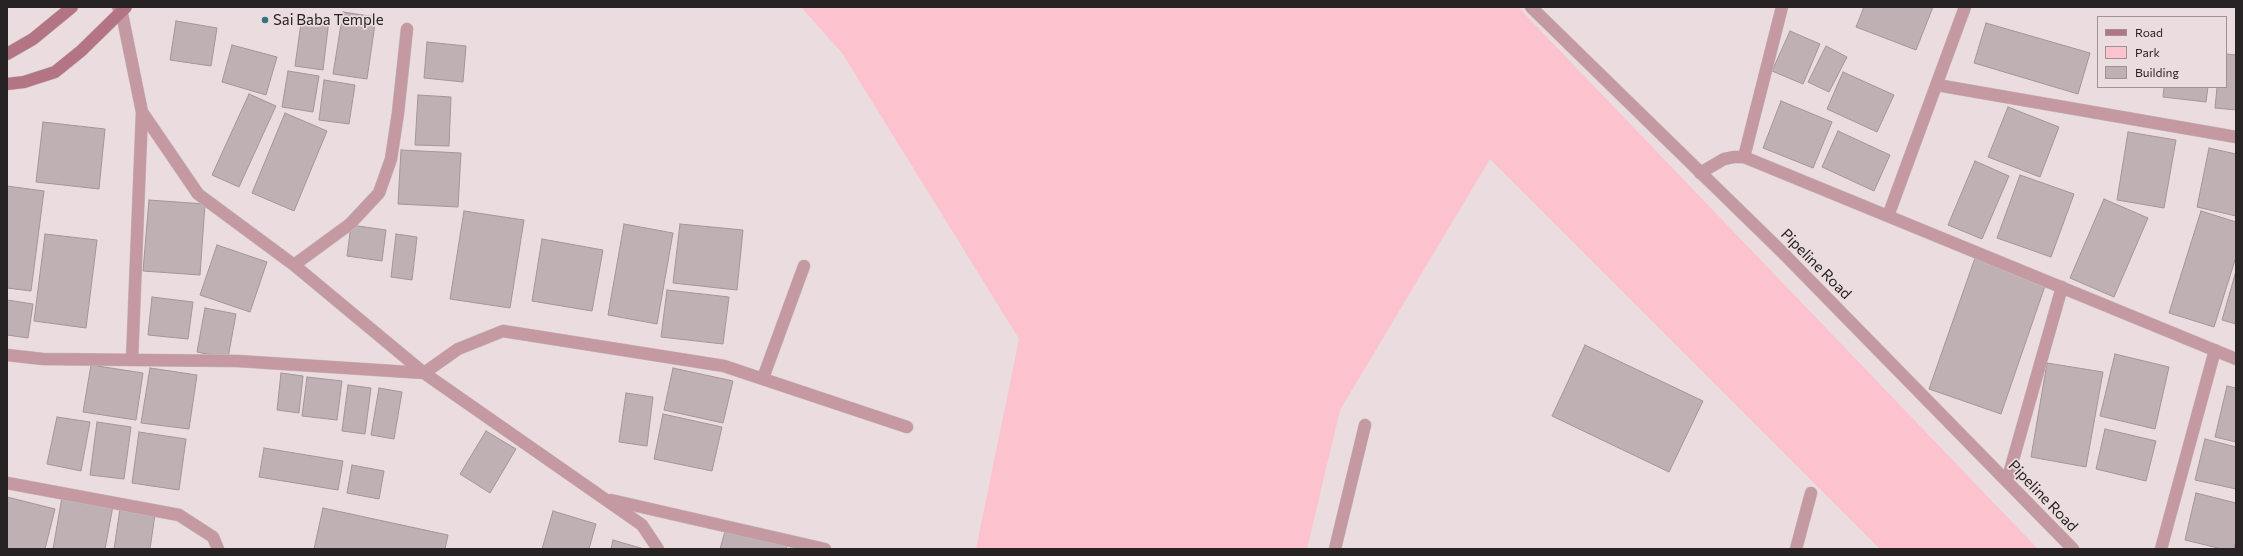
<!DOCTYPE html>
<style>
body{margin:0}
#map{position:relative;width:2243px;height:556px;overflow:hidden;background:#ebdddf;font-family:Commissioner,sans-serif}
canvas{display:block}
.frame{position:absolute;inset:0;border:8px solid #272223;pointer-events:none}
.legend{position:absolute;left:2097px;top:16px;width:130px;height:72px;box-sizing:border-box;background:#ebdddf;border:1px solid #9d9294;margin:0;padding:5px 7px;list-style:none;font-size:12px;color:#272223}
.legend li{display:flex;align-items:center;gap:8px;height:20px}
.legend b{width:20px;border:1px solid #9d9294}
</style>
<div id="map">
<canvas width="2243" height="556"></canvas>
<div class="frame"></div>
<ul class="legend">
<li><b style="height:5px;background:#b37583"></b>Road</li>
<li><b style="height:11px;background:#fcc2ce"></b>Park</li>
<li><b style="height:11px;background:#bfb1b3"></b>Building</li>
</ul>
</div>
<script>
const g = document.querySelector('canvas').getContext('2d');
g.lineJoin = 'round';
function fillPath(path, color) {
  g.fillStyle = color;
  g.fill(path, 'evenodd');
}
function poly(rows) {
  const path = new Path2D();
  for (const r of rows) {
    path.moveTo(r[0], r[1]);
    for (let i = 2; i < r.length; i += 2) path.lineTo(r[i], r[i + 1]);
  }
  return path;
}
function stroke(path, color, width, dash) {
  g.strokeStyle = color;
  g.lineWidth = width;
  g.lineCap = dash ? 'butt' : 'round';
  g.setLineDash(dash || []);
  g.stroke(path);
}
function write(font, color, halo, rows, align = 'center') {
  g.font = font + ' Commissioner,sans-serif';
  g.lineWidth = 3.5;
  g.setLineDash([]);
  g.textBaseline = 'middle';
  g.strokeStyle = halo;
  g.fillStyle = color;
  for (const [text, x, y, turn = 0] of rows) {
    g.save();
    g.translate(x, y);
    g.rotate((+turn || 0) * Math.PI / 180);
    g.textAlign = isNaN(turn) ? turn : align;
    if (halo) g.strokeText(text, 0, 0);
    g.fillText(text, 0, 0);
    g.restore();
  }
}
const green = poly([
 [801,7,1518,7,2038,549,1880,549,1490,159,1340,410,1307,549,976,549,1019,339,842,53]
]);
const building = poly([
 [1864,7,1933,7,1916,50,1856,27,1864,7],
 [343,12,376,17,367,79,333,74,343,12],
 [302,16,329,20,323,70,295,66,302,16],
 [176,21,217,28,211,66,170,60,176,21],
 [1986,23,2090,53,2078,94,1974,63,1986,23],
 [1790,31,1820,44,1803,84,1772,71,1790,31],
 [427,42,466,46,463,82,424,78,427,42],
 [232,45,277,57,266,95,222,82,232,45],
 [1826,46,1847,57,1829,92,1808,82,1826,46],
 [2226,54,2236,55,2236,110,2215,108,2217,87,2226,87,2226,54],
 [288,71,319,76,313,112,282,107,288,71],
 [1843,72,1894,95,1877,132,1827,109,1843,72],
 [324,80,355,85,349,124,319,120,324,80],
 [2164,87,2208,87,2206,102,2163,97,2164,87],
 [249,94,276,106,239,187,212,175,249,94],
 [418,95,451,97,449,146,415,145,418,95],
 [1781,101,1832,122,1813,168,1763,148,1781,101],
 [2008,107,2059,127,2040,177,1988,157,2008,107],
 [285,113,327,131,294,211,252,193,285,113],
 [43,122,105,129,99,189,36,182,43,122],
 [1838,131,1890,155,1874,191,1822,167,1838,131],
 [2128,132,2176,140,2164,208,2117,200,2128,132],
 [2209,148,2236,154,2236,216,2197,207,2209,148],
 [401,150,461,153,458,207,398,204,401,150],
 [1975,161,2009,176,1982,239,1948,225,1975,161],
 [2020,175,2074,194,2051,257,1997,238,2020,175],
 [7,186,44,191,31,291,7,288,7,186],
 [2104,199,2148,218,2114,297,2070,278,2104,199],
 [149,200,205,204,200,275,143,271,149,200],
 [464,211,524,220,510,308,450,299,464,211],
 [2201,211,2236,222,2236,257,2214,327,2169,313,2201,211],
 [624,224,673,233,657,324,608,315,624,224],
 [680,224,743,230,737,290,673,283,680,224],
 [351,225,386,230,382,261,347,256,351,225],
 [45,234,97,240,86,328,34,321,45,234],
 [396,234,417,237,412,280,391,277,396,234],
 [542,239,603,250,592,311,532,301,542,239],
 [217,245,267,262,250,312,200,295,217,245],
 [1975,258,2046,283,2001,414,1929,389,1975,258],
 [2236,271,2236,324,2222,320,2236,271],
 [667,290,729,297,723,344,661,337,667,290],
 [152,297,193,302,188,339,148,335,152,297],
 [7,300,33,304,28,338,7,335,7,300],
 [205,308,236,314,228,358,197,352,205,308],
 [1585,345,1703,401,1669,472,1552,416,1585,345],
 [2115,354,2169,367,2155,429,2100,416,2115,354],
 [2047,363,2103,372,2086,467,2031,457,2047,363],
 [91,365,143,373,136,420,83,412,91,365],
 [150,368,197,375,189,429,141,423,150,368],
 [673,368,733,381,723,423,664,410,673,368],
 [281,373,303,376,299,413,277,410,281,373],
 [307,377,342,381,337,420,302,416,307,377],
 [348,385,371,388,365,434,342,431,348,385],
 [2227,386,2236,388,2236,442,2215,437,2227,386],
 [379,388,402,392,394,439,371,435,379,388],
 [626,393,653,397,647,446,619,442,626,393],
 [663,414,722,427,712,471,654,459,663,414],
 [57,417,90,422,81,471,47,464,57,417],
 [97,422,131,427,124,479,90,475,97,422],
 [2105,429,2156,441,2146,481,2096,469,2105,429],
 [486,431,516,449,490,493,460,474,486,431],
 [139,432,186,439,179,490,132,483,139,432],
 [2205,439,2236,447,2236,489,2195,480,2205,439],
 [264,448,343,461,338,490,259,477,264,448],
 [352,465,384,471,379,499,347,493,352,465],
 [2196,493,2236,503,2236,540,2234,549,2222,549,2185,540,2196,493],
 [7,497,55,509,45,549,7,549,7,497],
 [62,497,113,506,105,549,53,549,62,497],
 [323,508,448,535,445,549,314,549,323,508],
 [120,509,155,514,150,549,114,549,120,509],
 [553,511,596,524,589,549,542,549,553,511],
 [726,528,787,546,786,549,720,549,726,528],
 [613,540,644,549,611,549,613,540]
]);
const service = poly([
 [1796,549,1811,493]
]);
const minor = poly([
 [118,7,122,14,142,112,198,194,294,265,424,373,642,525,658,549],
 [1937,85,2236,137],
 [1744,157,1782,7],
 [1700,173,1724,159,1734,157,1744,157,2236,359],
 [1888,216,1965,7],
 [294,265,350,224,379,193,391,159,398,113,407,29],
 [7,355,43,359,238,361,424,373,458,349,503,331,724,366,907,427],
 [132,360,142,112],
 [763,378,804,266],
 [2007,481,2062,287],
 [7,483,179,515,213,537,218,549],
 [611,500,825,549],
 [1335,549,1365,425],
 [2161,549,2215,350]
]);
const tertiary = poly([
 [1531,7,1782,252,2073,549]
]);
const secondary = poly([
 [7,54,33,39,72,7],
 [7,84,24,82,55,72,81,51,126,7]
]);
const markers = [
 [265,20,4,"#317584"]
];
const poiNames = [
 ["Sai Baba Temple",273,20]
];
const streetNames = [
 ["Pipeline Road",1816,264,45],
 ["Pipeline Road",2043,496,46]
];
fillPath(green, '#fcc2ce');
fillPath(building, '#bfb1b3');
stroke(building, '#a39598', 1);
stroke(service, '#c8bbbd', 13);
stroke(minor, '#c8bbbd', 13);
stroke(tertiary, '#c8bbbd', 13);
stroke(secondary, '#c8bbbd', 13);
stroke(service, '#c499a2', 12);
stroke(minor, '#c499a2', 12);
stroke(tertiary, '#c499a2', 12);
stroke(secondary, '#b37583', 12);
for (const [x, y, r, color] of markers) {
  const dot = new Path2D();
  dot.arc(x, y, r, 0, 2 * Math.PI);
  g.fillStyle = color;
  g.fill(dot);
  stroke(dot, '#ebdddf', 1.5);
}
write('15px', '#272223', '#ebdddf', poiNames, 'left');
write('15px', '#272223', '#ebdddf', streetNames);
</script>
